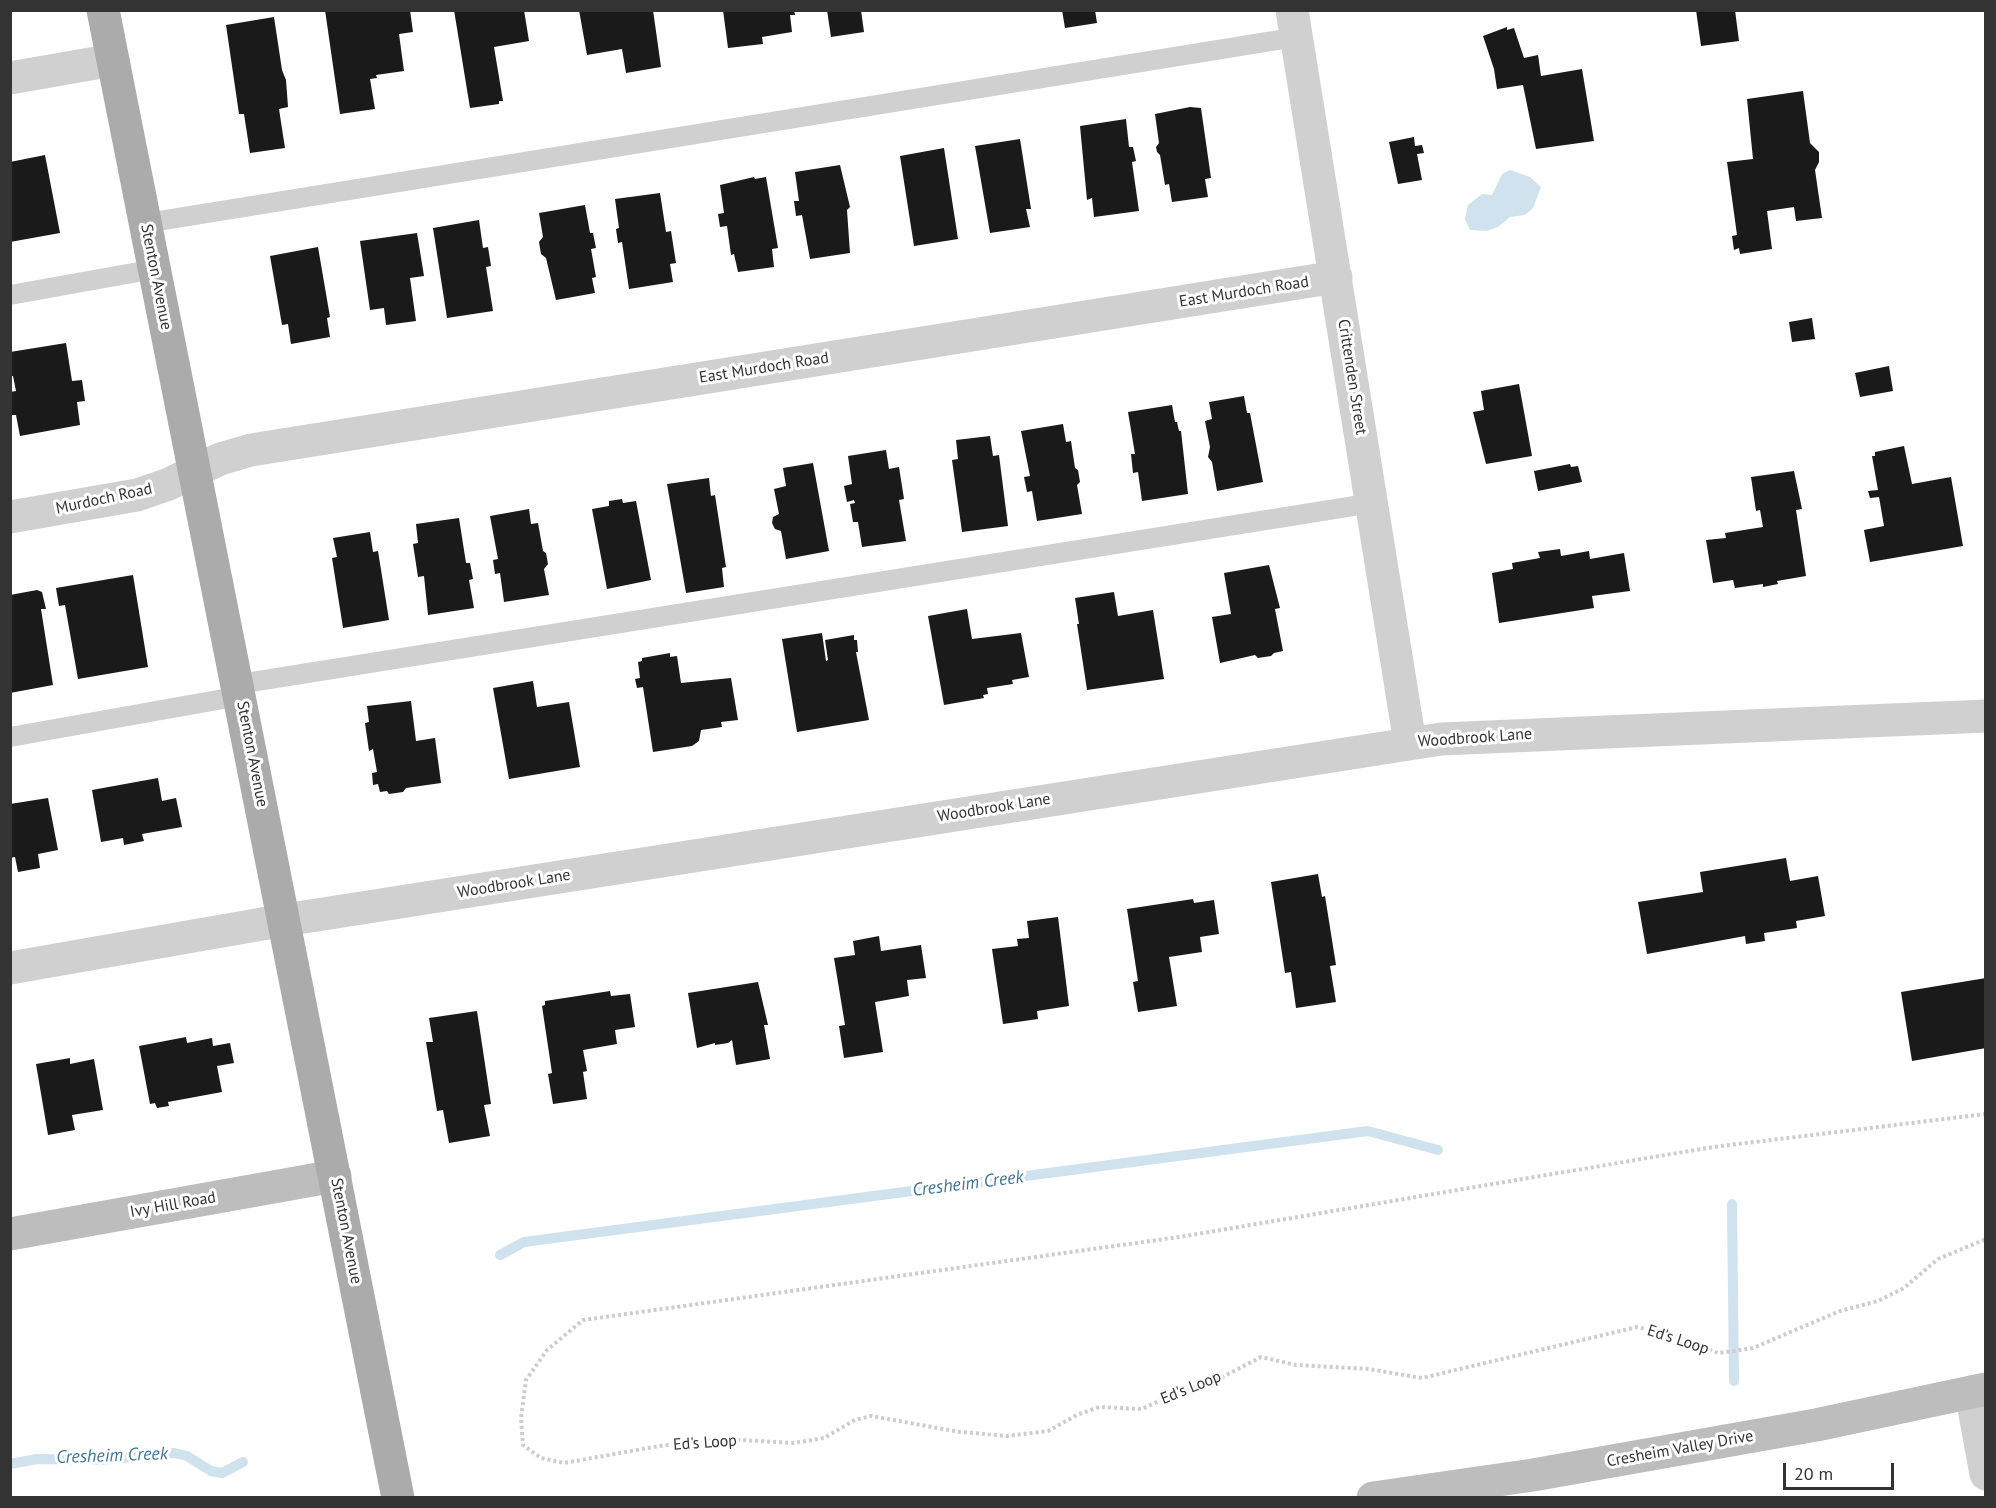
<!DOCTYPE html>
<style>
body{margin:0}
#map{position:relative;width:1996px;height:1508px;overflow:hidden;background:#fff;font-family:"PT Sans",sans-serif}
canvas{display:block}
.frame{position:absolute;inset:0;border:12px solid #333;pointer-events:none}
.scale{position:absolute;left:1783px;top:1463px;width:111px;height:27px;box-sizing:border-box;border:3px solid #333;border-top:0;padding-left:8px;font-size:18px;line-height:21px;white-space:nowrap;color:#333;-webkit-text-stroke:4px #fff;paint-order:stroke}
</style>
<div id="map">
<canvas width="1996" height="1508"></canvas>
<div class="frame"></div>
<div class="scale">20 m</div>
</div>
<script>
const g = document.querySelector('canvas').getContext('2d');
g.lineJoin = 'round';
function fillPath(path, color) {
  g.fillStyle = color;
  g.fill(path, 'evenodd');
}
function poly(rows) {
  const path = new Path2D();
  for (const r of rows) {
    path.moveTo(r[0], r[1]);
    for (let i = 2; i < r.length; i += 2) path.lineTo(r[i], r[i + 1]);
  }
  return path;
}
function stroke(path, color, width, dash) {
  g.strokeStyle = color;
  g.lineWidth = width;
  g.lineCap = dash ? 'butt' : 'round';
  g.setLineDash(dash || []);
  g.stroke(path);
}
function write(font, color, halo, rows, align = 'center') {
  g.font = font + ' "PT Sans",sans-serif';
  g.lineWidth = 6;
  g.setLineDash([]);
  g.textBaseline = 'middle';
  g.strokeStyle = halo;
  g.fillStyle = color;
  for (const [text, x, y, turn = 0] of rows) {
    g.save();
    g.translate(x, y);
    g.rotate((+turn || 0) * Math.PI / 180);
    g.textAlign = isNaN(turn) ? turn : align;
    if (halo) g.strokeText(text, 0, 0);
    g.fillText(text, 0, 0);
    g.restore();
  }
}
const water = poly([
 [1510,170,1530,177,1541,187,1533,208,1525,215,1510,217,1498,227,1487,231,1470,230,1465,219,1468,205,1482,194,1492,195,1502,174]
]);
const stream = poly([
 [1732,1204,1734,1381],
 [500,1255,524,1242,1368,1131,1438,1150],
 [10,1464,37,1459,101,1460,174,1453,187,1456,211,1471,222,1473,243,1462]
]);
const building = poly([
 [325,10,410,10,413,32,399,34,404,71,376,75,377,78,370,79,375,109,340,114],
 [454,10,524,10,529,41,494,47,503,101,499,101,499,104,470,108],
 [579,10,653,10,661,67,626,73,622,49,587,55],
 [723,10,794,10,795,15,790,15,792,32,762,37,763,44,728,48],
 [827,10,861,10,864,32,831,37],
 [1062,10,1095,10,1097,23,1065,28],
 [1696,10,1735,10,1739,41,1701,46],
 [274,17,282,70,286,80,288,107,279,109,285,148,250,153,244,114,239,114,226,25],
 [1507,27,1507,30,1514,28,1524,58,1538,55,1541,76,1582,69,1594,141,1536,149,1523,85,1497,89,1494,69,1483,36],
 [1803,91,1810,143,1819,152,1819,162,1815,170,1822,218,1796,221,1794,207,1767,211,1772,249,1740,254,1739,248,1734,250,1732,236,1737,235,1727,162,1753,159,1747,99],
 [1190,107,1201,108,1211,178,1205,179,1208,197,1172,202,1169,184,1165,185,1160,155,1157,152,1156,147,1159,143,1155,114],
 [1126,119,1129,147,1133,147,1136,161,1132,162,1139,211,1094,217,1092,198,1087,200,1080,126],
 [1414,137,1415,146,1422,145,1424,153,1417,154,1422,180,1398,184,1389,142],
 [1020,139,1031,209,1026,209,1030,227,990,233,975,146],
 [944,148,958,239,914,246,900,156],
 [45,155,60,233,10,242,10,162],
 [840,165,850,207,847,210,850,253,810,259,802,215,796,216,794,201,799,201,795,172],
 [754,177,755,179,766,177,778,248,772,249,774,267,738,272,734,254,731,255,727,226,720,227,718,214,724,213,720,185],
 [660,193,666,232,671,231,676,263,670,264,673,282,629,289,622,242,618,243,616,229,619,228,615,199],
 [585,205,590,233,593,233,596,248,591,249,596,277,592,278,595,293,556,300,546,258,541,254,539,242,543,237,539,213],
 [479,220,483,248,488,247,491,266,486,267,493,311,447,318,433,228],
 [417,233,424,276,410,278,416,321,386,325,384,308,370,310,360,241],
 [318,247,330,317,327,318,330,337,291,344,288,324,282,325,270,256],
 [1812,318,1815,339,1792,342,1789,322],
 [66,343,72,381,82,380,85,401,77,402,80,425,20,436,16,415,12,415,10,410,10,392,16,391,13,376,10,376,10,352],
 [1889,366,1893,391,1860,397,1855,373],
 [1519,384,1532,456,1486,464,1473,412,1484,410,1481,391],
 [1244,396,1247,413,1250,413,1263,482,1217,491,1212,462,1208,457,1210,447,1205,421,1212,419,1209,402],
 [1172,405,1175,422,1177,422,1179,431,1181,431,1188,494,1142,501,1138,472,1133,473,1131,454,1135,454,1128,412],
 [1063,424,1066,442,1071,441,1075,468,1078,470,1080,482,1077,485,1082,514,1037,521,1032,491,1027,492,1024,477,1030,476,1021,431],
 [990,436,993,456,999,455,1008,526,962,532,952,460,958,459,956,440],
 [1904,446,1912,484,1951,477,1963,546,1870,562,1864,530,1884,526,1879,497,1870,498,1868,491,1878,490,1872,456,1875,456,1875,452],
 [886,450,889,469,899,467,904,499,899,500,906,541,862,547,858,522,853,522,850,504,855,503,854,500,847,502,844,486,852,484,848,456],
 [813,463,829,551,786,559,781,531,775,529,772,523,773,517,779,514,774,489,786,486,783,468],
 [1570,464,1571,467,1578,466,1582,482,1538,491,1534,471],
 [1794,471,1802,509,1796,510,1806,576,1777,581,1778,584,1763,587,1763,584,1735,588,1733,580,1713,583,1706,540,1726,538,1725,533,1763,527,1760,510,1756,511,1751,477],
 [709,478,711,496,715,495,726,567,722,568,724,587,686,593,667,484],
 [622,499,623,503,636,501,651,580,607,589,592,509,609,506,609,501],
 [529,509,531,524,538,523,543,551,546,553,548,564,544,569,549,595,504,602,500,573,495,574,493,560,498,559,490,516],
 [459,518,466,563,470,563,473,579,469,580,474,608,428,615,424,576,418,577,413,544,418,543,416,524],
 [370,532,373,552,378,551,389,620,343,628,332,558,337,557,333,538],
 [1560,549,1561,556,1589,551,1590,559,1624,553,1630,591,1592,596,1594,608,1499,623,1492,573,1513,569,1512,563,1540,558,1538,552],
 [1269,565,1280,608,1275,609,1283,651,1274,653,1271,656,1258,658,1255,655,1220,663,1212,617,1231,614,1224,573],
 [133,575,148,667,78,679,65,605,59,606,56,588],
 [37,590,42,592,46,609,41,609,53,685,10,693,10,595],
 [1114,592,1118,616,1153,610,1164,679,1087,690,1077,624,1079,624,1075,598],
 [967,609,972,639,1021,633,1029,677,1012,680,1013,684,987,688,988,694,983,695,984,698,944,705,928,616],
 [822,633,826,661,828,660,825,640,854,635,854,640,857,640,858,652,856,652,869,720,797,732,782,639],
 [670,653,670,657,677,656,681,683,731,678,738,720,721,722,722,727,701,730,699,741,692,746,653,752,643,687,637,688,635,679,640,678,638,662,642,661,642,658],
 [533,681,537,707,569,702,580,767,509,779,493,688],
 [411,701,416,741,435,738,441,783,406,788,403,792,389,794,387,791,380,792,378,784,373,785,372,773,377,772,373,749,369,751,365,723,369,722,367,706],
 [158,778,162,801,176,798,182,827,142,834,144,841,124,845,123,838,101,842,92,790],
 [48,798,58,850,38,854,40,868,18,872,15,857,10,858,10,804],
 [1786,858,1790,881,1818,876,1825,916,1796,921,1797,928,1764,933,1765,941,1746,944,1745,936,1647,954,1638,902,1703,892,1700,872],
 [1318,874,1322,897,1325,896,1336,965,1330,966,1336,1002,1296,1008,1291,972,1285,973,1271,882],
 [1193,899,1194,903,1214,900,1219,934,1200,937,1202,952,1169,957,1177,1006,1138,1012,1133,982,1138,981,1127,909],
 [1058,917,1069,1006,1037,1011,1038,1019,1003,1024,992,949,1018,946,1017,939,1029,938,1027,921],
 [879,936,881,951,921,945,926,978,907,980,909,996,875,1002,883,1052,844,1058,839,1026,845,1025,834,958,855,955,853,941],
 [1986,978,1986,1048,1912,1061,1901,992],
 [758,982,768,1025,764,1025,770,1059,736,1065,732,1040,728,1043,715,1045,715,1043,697,1048,688,993],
 [610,991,611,996,630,994,635,1027,615,1030,617,1044,583,1050,587,1071,583,1072,587,1099,553,1104,548,1074,552,1073,542,1006,545,1005,545,1001],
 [477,1011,491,1104,484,1105,490,1136,449,1143,443,1110,437,1111,426,1042,433,1042,429,1018],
 [186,1037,187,1043,212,1038,213,1046,230,1043,234,1063,217,1066,222,1092,168,1102,169,1106,157,1108,155,1103,150,1104,139,1046],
 [70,1058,70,1064,94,1059,103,1110,72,1115,75,1130,48,1135,36,1064]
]);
const path = poly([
 [1986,1114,1713,1147,1179,1237,583,1320,547,1350,526,1380,521,1418,523,1445,541,1458,564,1463,659,1446,723,1439,794,1443,824,1438,855,1420,871,1416,960,1432,1007,1436,1048,1431,1077,1415,1099,1407,1142,1409,1174,1394,1211,1383,1261,1357,1296,1365,1369,1369,1422,1378,1637,1327,1672,1335,1718,1353,1734,1351,1753,1348,1840,1311,1878,1301,1904,1288,1938,1259,1986,1239]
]);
const lane = poly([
 [146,223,1297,37],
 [10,295,155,269],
 [238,684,1372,503],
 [10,737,240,696]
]);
const street = poly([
 [1292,10,1410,743],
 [10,78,113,60],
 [10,517,137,495,169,484,220,459,251,450,1336,277],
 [10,968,285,920,1441,739,1986,716],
 [1971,1392,1986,1474]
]);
const secondary = poly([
 [10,1234,335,1176],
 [1373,1498,1533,1475,1816,1425,1986,1389]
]);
const primary = poly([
 [103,10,398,1498]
]);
const streetNames = [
 ["Stenton Avenue",156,277,79],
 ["East Murdoch Road",1244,292,-9],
 ["East Murdoch Road",764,368,-9],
 ["Crittenden Street",1352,377,81],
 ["Murdoch Road",104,499,-12],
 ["Woodbrook Lane",1475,738,-4],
 ["Stenton Avenue",252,754,79],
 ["Woodbrook Lane",994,808,-9],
 ["Woodbrook Lane",514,884,-9],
 ["Ivy Hill Road",173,1205,-10],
 ["Stenton Avenue",346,1231,79],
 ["Ed's Loop",1678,1340,18],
 ["Ed's Loop",1191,1388,-22],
 ["Ed's Loop",705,1443,-4],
 ["Cresheim Valley Drive",1680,1449,-10]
];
const waterNames = [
 ["Cresheim Creek",968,1184,-7],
 ["Cresheim Creek",112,1456,-2]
];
fillPath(water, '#cfe2ee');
stroke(stream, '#cfe2ee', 10);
fillPath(building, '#1a1a1a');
stroke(path, '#cdcdcd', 4, [3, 3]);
stroke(lane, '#d0d0d0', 20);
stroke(street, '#d0d0d0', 33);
stroke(secondary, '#bdbdbd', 33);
stroke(primary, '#ababab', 33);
write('16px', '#333', '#fff', streetNames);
write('italic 18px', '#3f7597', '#fff', waterNames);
</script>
